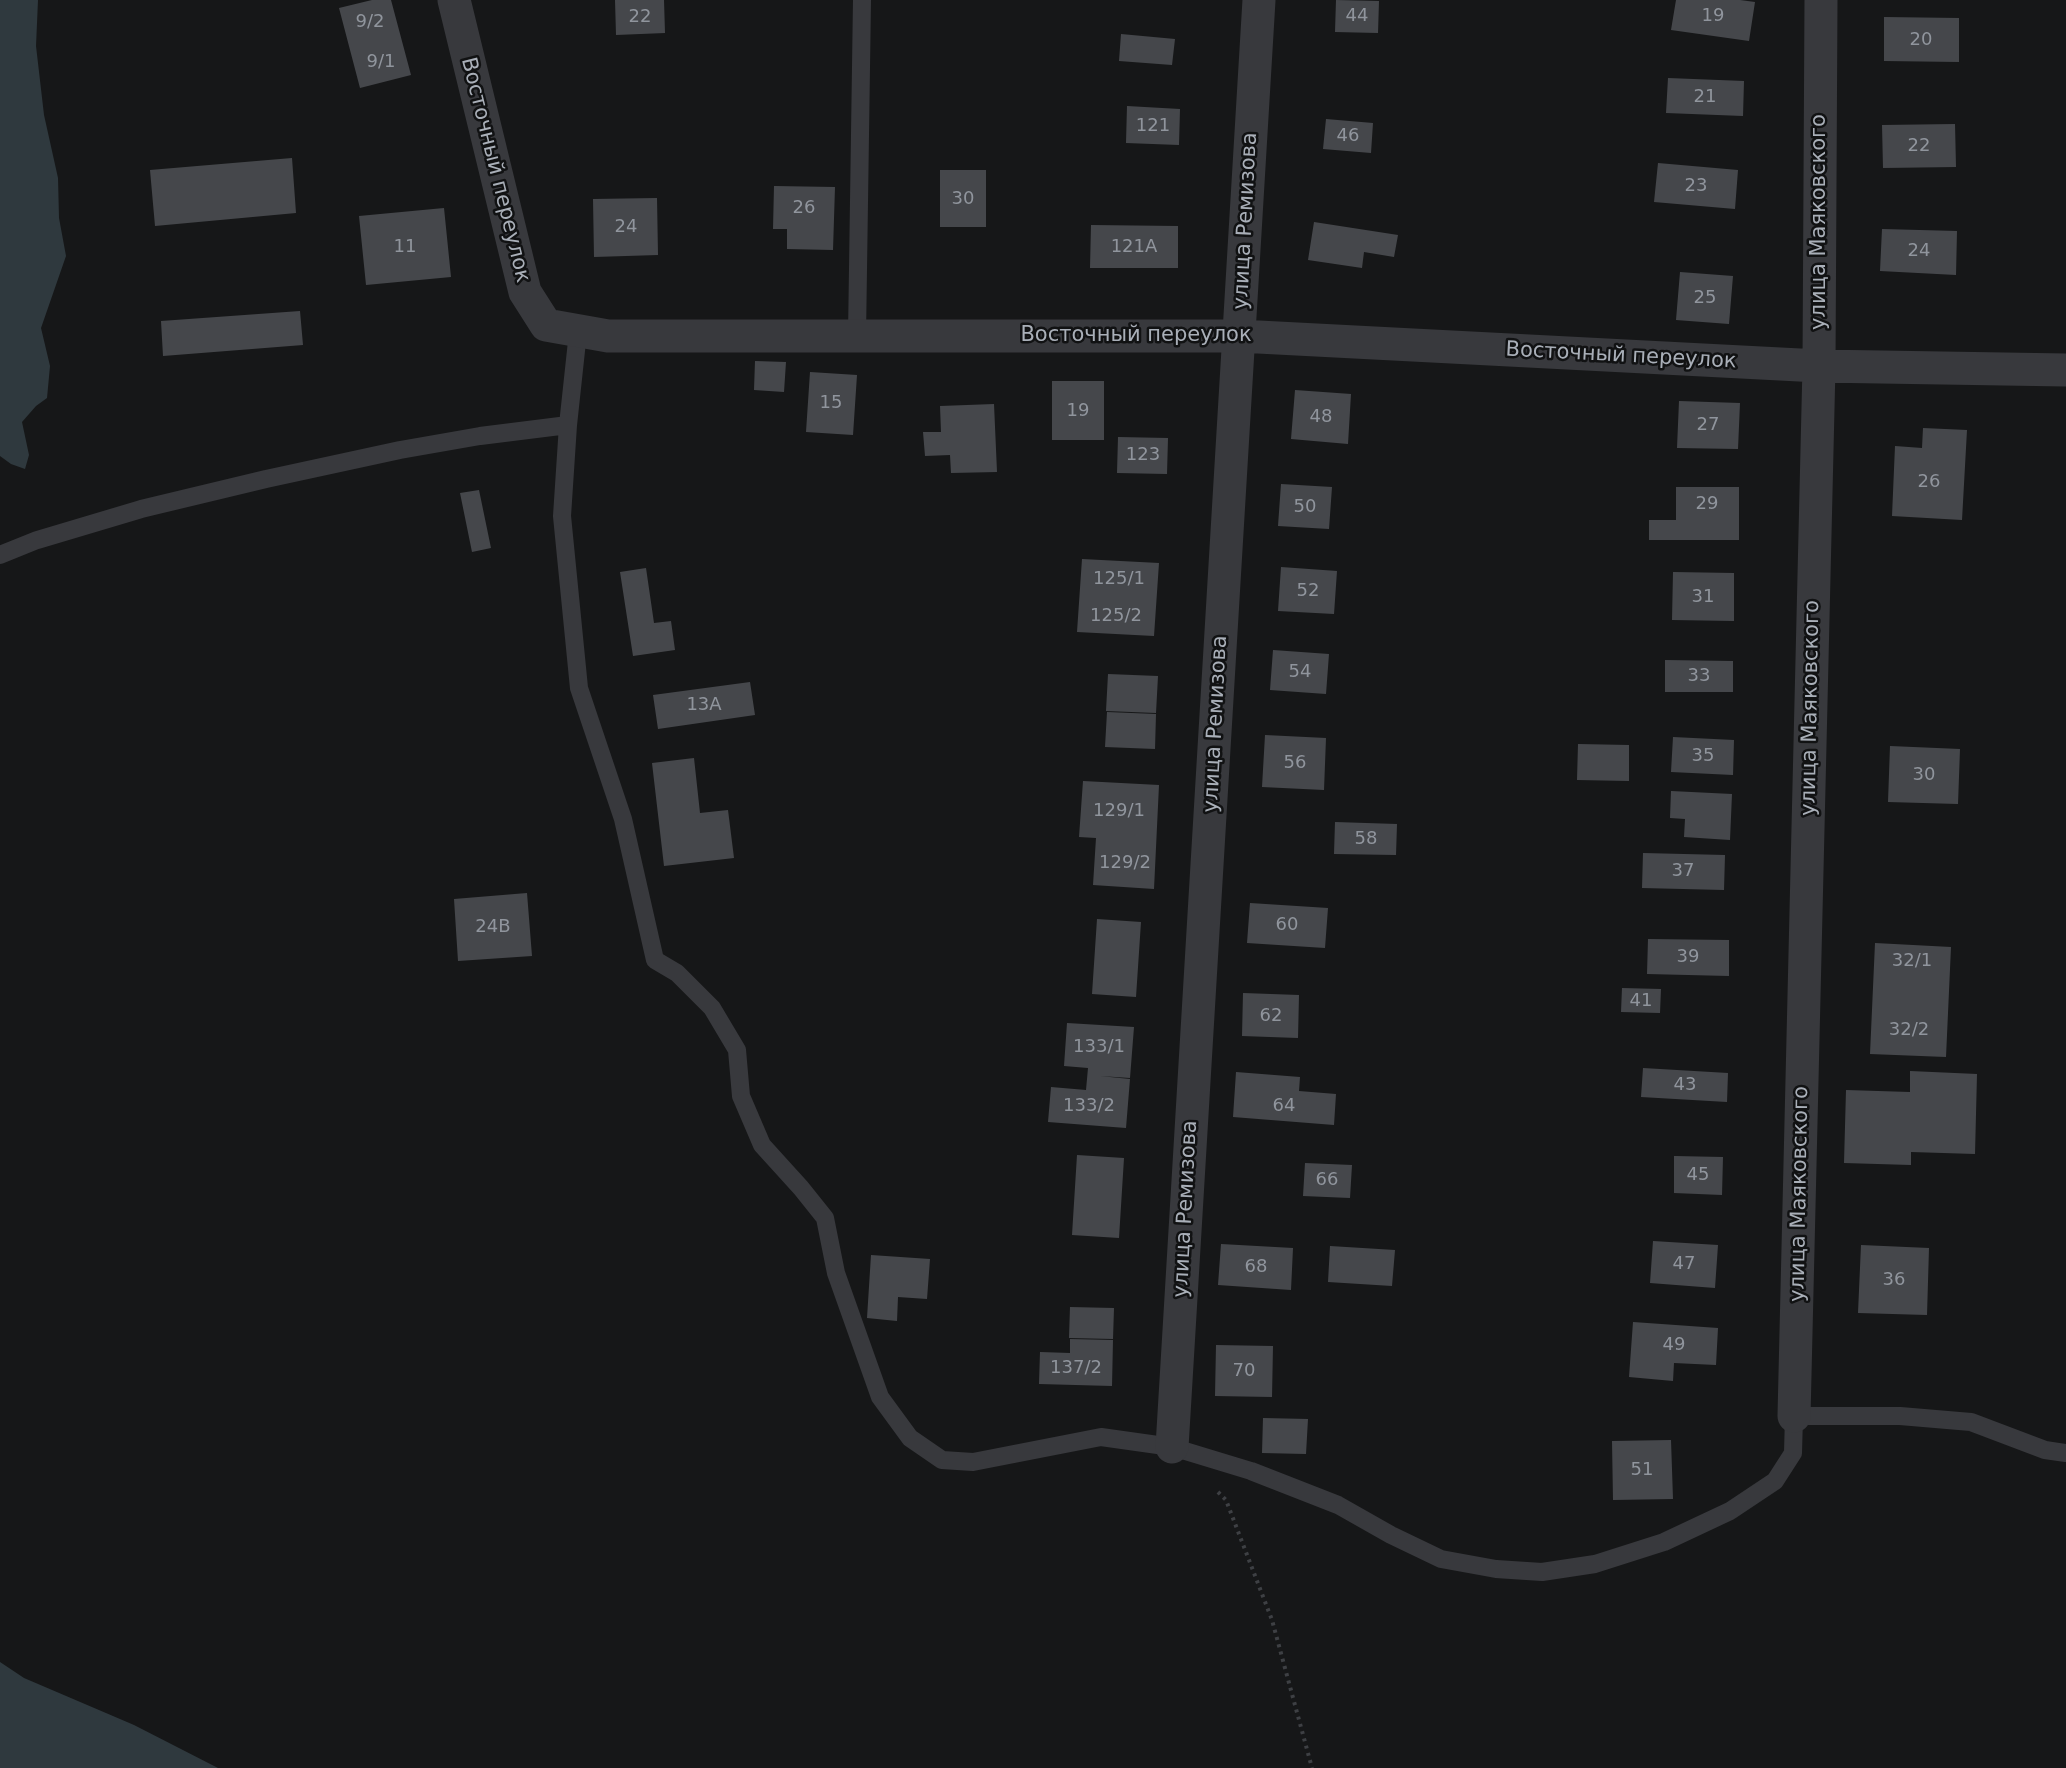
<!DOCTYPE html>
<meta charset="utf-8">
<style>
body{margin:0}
canvas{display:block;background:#161718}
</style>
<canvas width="2066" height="1768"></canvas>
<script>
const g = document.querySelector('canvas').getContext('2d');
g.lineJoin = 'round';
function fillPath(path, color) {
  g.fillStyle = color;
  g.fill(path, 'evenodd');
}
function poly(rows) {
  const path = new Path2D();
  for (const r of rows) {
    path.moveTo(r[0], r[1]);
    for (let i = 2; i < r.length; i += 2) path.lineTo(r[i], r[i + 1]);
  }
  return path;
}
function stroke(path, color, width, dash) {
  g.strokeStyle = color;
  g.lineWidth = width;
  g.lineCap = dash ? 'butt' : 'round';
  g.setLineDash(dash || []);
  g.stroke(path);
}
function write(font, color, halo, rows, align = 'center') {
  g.font = font + ' "DejaVu Sans",sans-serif';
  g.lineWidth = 5;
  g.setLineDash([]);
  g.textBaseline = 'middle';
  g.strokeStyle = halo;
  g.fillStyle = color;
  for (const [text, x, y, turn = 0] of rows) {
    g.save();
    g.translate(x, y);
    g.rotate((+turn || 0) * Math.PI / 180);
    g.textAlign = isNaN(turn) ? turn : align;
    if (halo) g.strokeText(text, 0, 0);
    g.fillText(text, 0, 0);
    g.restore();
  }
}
const water = poly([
 [0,0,38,0,36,46,44,115,58,178,59,218,66,256,41,328,50,366,47,398,36,406,22,422,29,455,25,469,11,464,0,456],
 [0,1662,24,1678,134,1725,218,1768,0,1768]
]);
const building = poly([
 [372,0,391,0,411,75,360,88,339,8],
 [615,0,664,0,665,33,616,35],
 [1336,0,1379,1,1378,33,1335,32],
 [1676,0,1740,0,1755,2,1749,41,1671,30],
 [1884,17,1959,18,1959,62,1884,61],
 [1121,34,1175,39,1172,65,1119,61],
 [1668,78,1744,81,1743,116,1666,113],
 [1127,106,1180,109,1179,145,1126,143],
 [1326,119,1373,123,1371,153,1323,149],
 [1955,124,1956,167,1883,168,1882,125],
 [292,158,296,213,155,226,150,170],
 [1658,163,1738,170,1735,209,1654,202],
 [940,170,986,170,986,227,940,227],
 [774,186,835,187,833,250,787,249,787,229,773,229],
 [657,198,658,255,594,257,593,199],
 [444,208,451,277,366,285,359,216],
 [1314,222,1398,235,1394,257,1364,252,1362,268,1308,260],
 [1091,225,1178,226,1178,268,1090,268],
 [1882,229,1957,231,1956,275,1880,271],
 [1680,272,1733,276,1729,324,1676,320],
 [300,311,303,345,163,356,161,321],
 [755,361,786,362,784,392,754,390],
 [810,372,857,375,853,435,806,432],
 [1052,381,1104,381,1104,440,1052,440],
 [1295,390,1351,394,1348,444,1291,439],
 [1679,401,1740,403,1738,449,1677,448],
 [994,404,997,472,951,473,950,455,925,456,923,432,941,432,940,406],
 [1923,428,1967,430,1962,520,1892,516,1895,446,1922,448],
 [1118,437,1168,438,1167,474,1117,473],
 [1281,484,1332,487,1329,529,1278,526],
 [1676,487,1739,487,1739,540,1649,540,1649,520,1676,520],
 [479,490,491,548,472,552,460,493],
 [1082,559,1159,563,1154,636,1077,632],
 [1281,567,1337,571,1334,614,1278,611],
 [646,568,654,623,671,621,675,650,633,656,620,572],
 [1673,572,1734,573,1734,621,1672,620],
 [1273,650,1329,654,1326,694,1270,690],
 [1665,660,1733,661,1733,692,1665,692],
 [1108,674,1158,676,1156,713,1106,711],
 [750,682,755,715,658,729,653,695],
 [1107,712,1156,714,1155,749,1105,747],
 [1265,735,1326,738,1324,790,1262,787],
 [1673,737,1734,740,1733,775,1671,772],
 [1578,744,1629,745,1629,781,1577,780],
 [1890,746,1960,749,1958,804,1888,802],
 [694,758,700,813,728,810,734,858,664,866,652,763],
 [1083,781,1159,785,1154,889,1093,885,1096,838,1079,837],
 [1671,791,1732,794,1730,840,1684,837,1685,819,1670,818],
 [1335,822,1397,824,1396,855,1334,854],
 [1643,853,1725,855,1724,890,1642,888],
 [527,893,532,956,458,961,454,899],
 [1250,903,1328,908,1325,948,1247,943],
 [1097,919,1141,922,1136,997,1092,994],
 [1648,939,1729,940,1729,976,1647,974],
 [1875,943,1951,947,1946,1057,1870,1054],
 [1622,988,1661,989,1660,1013,1621,1012],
 [1243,993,1299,995,1298,1038,1242,1036],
 [1067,1023,1134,1027,1130,1078,1100,1076,1130,1079,1126,1128,1048,1122,1051,1087,1086,1090,1088,1068,1064,1066],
 [1643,1068,1728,1073,1727,1102,1641,1097],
 [1910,1071,1977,1074,1975,1154,1911,1152,1911,1165,1844,1163,1846,1090,1910,1092],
 [1236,1072,1300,1077,1299,1091,1336,1094,1334,1125,1233,1117],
 [1077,1155,1124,1158,1119,1238,1072,1235],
 [1674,1156,1723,1157,1722,1195,1674,1193],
 [1305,1163,1352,1165,1350,1198,1303,1196],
 [1653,1241,1718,1245,1715,1288,1650,1283],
 [1221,1244,1293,1248,1291,1290,1218,1285],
 [1861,1245,1929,1248,1927,1315,1858,1313],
 [1330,1246,1395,1250,1392,1286,1328,1282],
 [871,1255,930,1259,927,1299,898,1297,897,1321,867,1318],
 [1070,1307,1114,1308,1113,1339,1069,1338],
 [1633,1322,1718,1328,1716,1365,1674,1363,1673,1381,1629,1377],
 [1070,1339,1113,1340,1112,1386,1039,1384,1040,1352,1070,1353],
 [1216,1345,1273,1346,1272,1397,1215,1396],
 [1263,1418,1308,1419,1306,1454,1262,1453],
 [1671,1440,1673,1499,1613,1500,1612,1441]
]);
const path = poly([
 [1218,1492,1226,1500,1272,1620,1312,1768]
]);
const service = poly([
 [578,332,568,425,562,516,579,688,623,819,655,960,677,973,712,1008,737,1050,741,1096,762,1145,801,1188,825,1218,836,1273,880,1397,910,1438,942,1460,973,1462,1101,1437,1172,1447,1251,1471,1338,1505,1391,1535,1441,1559,1496,1569,1542,1572,1595,1564,1664,1542,1730,1511,1775,1481,1793,1453,1794,1416,1900,1416,1971,1422,2045,1450,2066,1453],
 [857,336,862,0],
 [0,555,37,540,141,509,266,479,400,450,480,436,568,425]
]);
const minor = poly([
 [454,0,525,292,546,325,608,336,1239,336,1819,366,2066,370],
 [1794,1416,1819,366,1821,0],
 [1172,1447,1259,0]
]);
const numberNames = [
 ["44",1357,16],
 ["19",1713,16],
 ["22",640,17],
 ["9/2",370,22],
 ["20",1921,40],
 ["9/1",381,62],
 ["21",1705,97],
 ["121",1153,126],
 ["46",1348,136],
 ["22",1919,146],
 ["23",1696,186],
 ["30",963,199],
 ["26",804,208],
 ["24",626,227],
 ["11",405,247],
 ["121А",1134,247],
 ["24",1919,251],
 ["25",1705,298],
 ["15",831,403],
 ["19",1078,411],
 ["48",1321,417],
 ["27",1708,425],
 ["123",1143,455],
 ["26",1929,482],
 ["29",1707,504],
 ["50",1305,507],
 ["125/1",1119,579],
 ["52",1308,591],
 ["31",1703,597],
 ["125/2",1116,616],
 ["54",1300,672],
 ["33",1699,676],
 ["13А",704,705],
 ["35",1703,756],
 ["56",1295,763],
 ["30",1924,775],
 ["129/1",1119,811],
 ["58",1366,839],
 ["129/2",1125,863],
 ["37",1683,871],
 ["60",1287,925],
 ["24В",493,927],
 ["39",1688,957],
 ["32/1",1912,961],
 ["41",1641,1001],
 ["62",1271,1016],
 ["32/2",1909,1030],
 ["133/1",1099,1047],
 ["43",1685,1085],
 ["133/2",1089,1106],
 ["64",1284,1106],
 ["45",1698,1175],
 ["66",1327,1180],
 ["47",1684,1264],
 ["68",1256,1267],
 ["36",1894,1280],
 ["49",1674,1345],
 ["137/2",1076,1368],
 ["70",1244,1371],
 ["51",1642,1470]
];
const streetNames = [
 ["Восточный переулок",495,170,76],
 ["улица Ремизова",1246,221,-87],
 ["улица Маяковского",1820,222,-90],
 ["Восточный переулок",1136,336],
 ["Восточный переулок",1621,356,3],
 ["улица Маяковского",1811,708,-89],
 ["улица Ремизова",1216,724,-87],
 ["улица Маяковского",1800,1194,-89],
 ["улица Ремизова",1186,1209,-87]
];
fillPath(water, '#2f393e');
fillPath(building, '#45474b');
stroke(path, '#3e4044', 4, [3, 4.5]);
stroke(service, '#38393d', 18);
stroke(minor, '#38393d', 33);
write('18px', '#90959d', null, numberNames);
write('21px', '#a9afb8', '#111213', streetNames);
</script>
